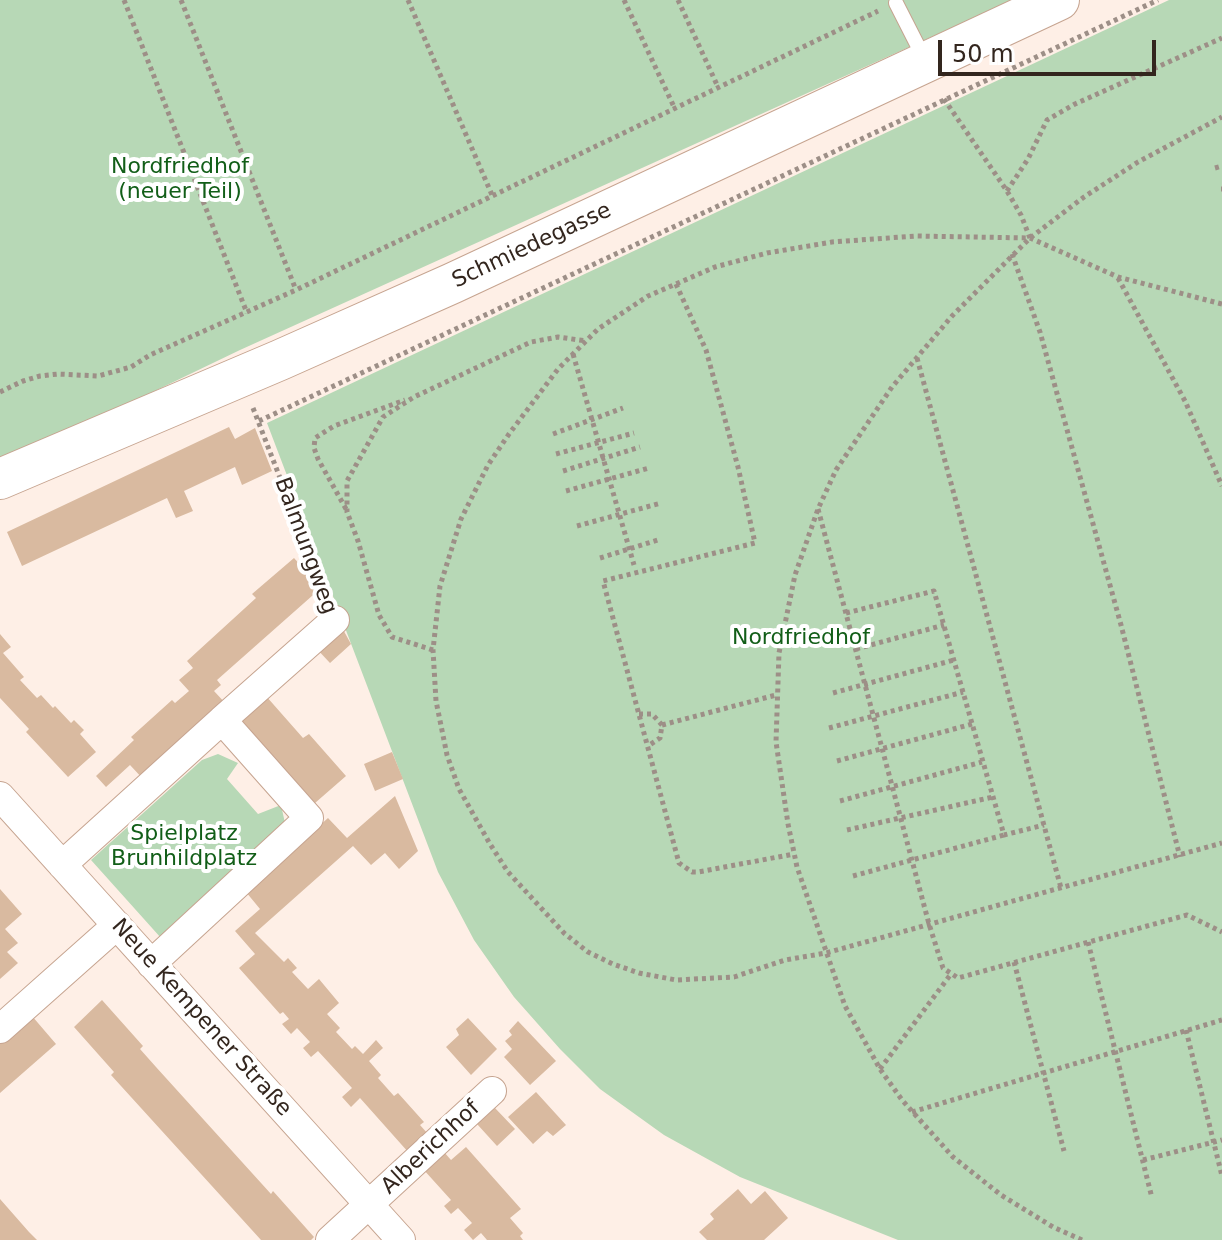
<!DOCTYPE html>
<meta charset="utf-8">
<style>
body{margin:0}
#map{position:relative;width:1222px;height:1240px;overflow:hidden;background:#feefe6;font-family:"DejaVu Sans",sans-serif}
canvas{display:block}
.scale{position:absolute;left:938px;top:40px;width:218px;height:36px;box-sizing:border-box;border:4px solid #33261e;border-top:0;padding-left:10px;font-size:24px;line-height:28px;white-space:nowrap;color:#33261e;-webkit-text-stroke:6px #fff;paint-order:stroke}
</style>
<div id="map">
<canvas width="1222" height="1240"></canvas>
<div class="scale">50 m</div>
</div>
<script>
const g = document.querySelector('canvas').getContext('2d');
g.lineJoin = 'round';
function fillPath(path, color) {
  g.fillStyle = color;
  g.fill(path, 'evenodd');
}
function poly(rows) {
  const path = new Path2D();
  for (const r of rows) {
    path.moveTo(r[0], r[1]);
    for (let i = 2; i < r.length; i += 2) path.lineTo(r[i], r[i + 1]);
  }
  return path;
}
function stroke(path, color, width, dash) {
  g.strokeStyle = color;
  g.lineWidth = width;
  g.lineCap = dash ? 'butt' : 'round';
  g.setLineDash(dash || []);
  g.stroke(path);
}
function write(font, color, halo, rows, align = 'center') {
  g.font = font + ' "DejaVu Sans",sans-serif';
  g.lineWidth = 8;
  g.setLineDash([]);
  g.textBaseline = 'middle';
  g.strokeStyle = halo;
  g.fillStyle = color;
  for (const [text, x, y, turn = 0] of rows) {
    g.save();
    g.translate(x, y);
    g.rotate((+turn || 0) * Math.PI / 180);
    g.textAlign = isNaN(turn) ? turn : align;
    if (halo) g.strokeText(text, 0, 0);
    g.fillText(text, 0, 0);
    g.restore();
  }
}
const green = poly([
 [0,0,1013,0,240,350,59,437,0,458],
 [1169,0,1222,0,1222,1240,898,1240,740,1177,664,1135,600,1089,560,1049,514,997,474,940,438,872,267,423],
 [218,754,238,763,227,779,258,814,281,805,285,823,161,938,91,860,202,760]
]);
const building = poly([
 [229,427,235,439,255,428,272,471,242,485,235,467,184,491,193,511,176,518,167,498,22,566,7,532],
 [294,558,321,588,217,680,221,685,214,691,227,705,144,780,130,765,106,787,96,776,134,740,131,737,172,700,175,703,189,691,179,680,193,668,187,661,256,598,252,594],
 [340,624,351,644,330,663,315,647],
 [0,634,11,647,3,653,24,677,20,680,37,698,41,695,53,708,55,706,71,723,74,720,84,730,80,734,96,752,68,777,26,732,29,729,0,698],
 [266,696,303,738,309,734,346,776,315,803,240,720],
 [392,752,403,779,375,791,364,764],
 [395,796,418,851,399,869,385,853,371,865,353,846,255,933,284,962,288,958,297,968,292,972,308,989,319,979,339,1003,327,1014,340,1028,336,1032,352,1049,355,1046,363,1054,376,1040,383,1048,369,1061,381,1075,378,1078,394,1096,398,1093,424,1122,420,1125,428,1134,409,1153,360,1098,351,1107,342,1097,352,1088,318,1051,311,1057,303,1048,310,1042,297,1028,291,1034,282,1024,289,1019,283,1012,280,1014,239,968,255,954,235,931,260,909,246,892,328,818,347,838],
 [0,889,22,914,5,929,18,943,7,952,18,963,0,979],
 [102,1000,143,1046,140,1049,156,1067,271,1194,273,1191,314,1237,311,1240,261,1240,111,1075,114,1072,74,1027],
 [32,1016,56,1044,0,1093,0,1044],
 [468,1018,497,1049,471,1075,446,1047,459,1035,456,1029],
 [518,1021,556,1061,530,1085,504,1057,512,1049,505,1041,512,1035,509,1031],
 [536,1092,566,1125,553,1136,547,1131,533,1144,508,1117],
 [495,1108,515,1129,497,1146,477,1124],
 [466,1147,521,1209,510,1218,523,1233,520,1236,523,1240,487,1240,481,1233,473,1240,464,1230,472,1223,458,1208,451,1214,444,1206,451,1200,423,1169,444,1152,451,1160],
 [738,1189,751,1204,765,1191,788,1218,764,1240,707,1240,699,1232,714,1219,710,1214],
 [0,1199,29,1232,37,1240,0,1240]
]);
const path = poly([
 [124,0,247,313],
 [181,0,296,290],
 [408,0,492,195],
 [624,0,675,109],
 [678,0,718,87],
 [944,99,1007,191,1021,215,1030,238],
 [1215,168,1222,166],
 [1221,189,1222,189],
 [1007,191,1028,159,1047,120,1075,104,1222,38],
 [1012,254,1040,332,1121,625,1180,857],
 [1118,278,1185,401,1222,486],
 [676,284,706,350,738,467,755,543,603,581,679,863,692,872,698,872,794,854],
 [1222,304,1118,277,1030,238,916,236,832,242,767,253,715,267,676,284,648,296,598,329,558,369,509,434,488,465,461,519,440,586,433,650,436,701,447,755,459,789,490,844,508,872,564,933,588,952,613,964,639,973,676,980,734,977,785,960,826,953,1222,843],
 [573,354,634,565],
 [917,358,1061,888],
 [0,392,23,381,40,376,58,374,98,376,131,367,150,355,296,290,878,11],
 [253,408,326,597],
 [259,421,1158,0],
 [553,434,623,408],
 [556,454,634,433],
 [563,471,640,447],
 [566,491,649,468],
 [346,509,318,459,314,448,315,438,334,426,405,400],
 [818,509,929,924,943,968,958,978,1187,915,1222,932],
 [577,526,661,503],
 [600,558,661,539],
 [846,613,934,591,1004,835,1044,825],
 [856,649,944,625],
 [433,650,392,637,379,615,358,541,347,512,347,481,383,417,414,397,531,342,558,337,586,341],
 [833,693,954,660],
 [639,714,652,714,662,725,660,738,648,746],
 [662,725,776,695],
 [829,728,963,692],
 [837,761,972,724],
 [840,801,982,762],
 [847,830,993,797],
 [853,876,1004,835],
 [1088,942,1152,1198],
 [1014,962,1064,1151],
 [1186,1030,1222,1176],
 [880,1069,951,974],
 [912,1112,1222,1020],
 [1143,1160,1222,1140],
 [1082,1240,1053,1227,1001,1195,953,1157,902,1100,880,1069,845,1006,797,867,788,824,776,742,779,653,795,575,818,509,836,470,892,387,952,316,1030,238,1084,197,1138,162,1222,117]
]);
const lane = poly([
 [896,3,924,58]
]);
const street = poly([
 [222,720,335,620],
 [0,796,401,1240],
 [62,865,222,720,309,818,151,964],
 [0,1029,117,925],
 [330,1240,492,1091]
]);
const secondary = poly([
 [0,479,280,360,453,283,1059,0]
]);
const parkNames = [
 ["Nordfriedhof",180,167],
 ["(neuer Teil)",180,192],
 ["Nordfriedhof",801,638],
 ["Spielplatz",184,834],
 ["Brunhildplatz",184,859]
];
const streetNames = [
 ["Schmiedegasse",532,246,-25],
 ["Balmungweg",305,546,70],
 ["Neue Kempener Straße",201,1018,48],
 ["Alberichhof",431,1148,-43]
];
fillPath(green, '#b7d8b6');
fillPath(building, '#d9baa0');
stroke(lane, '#c6a490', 16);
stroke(street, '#c6a490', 30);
stroke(secondary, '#c6a490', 42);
stroke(path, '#9d8f87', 5, [4, 4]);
stroke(lane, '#fff', 14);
stroke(street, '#fff', 28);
stroke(secondary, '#fff', 40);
write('22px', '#125e18', '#fff', parkNames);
write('22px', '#33261e', '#fff', streetNames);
</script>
